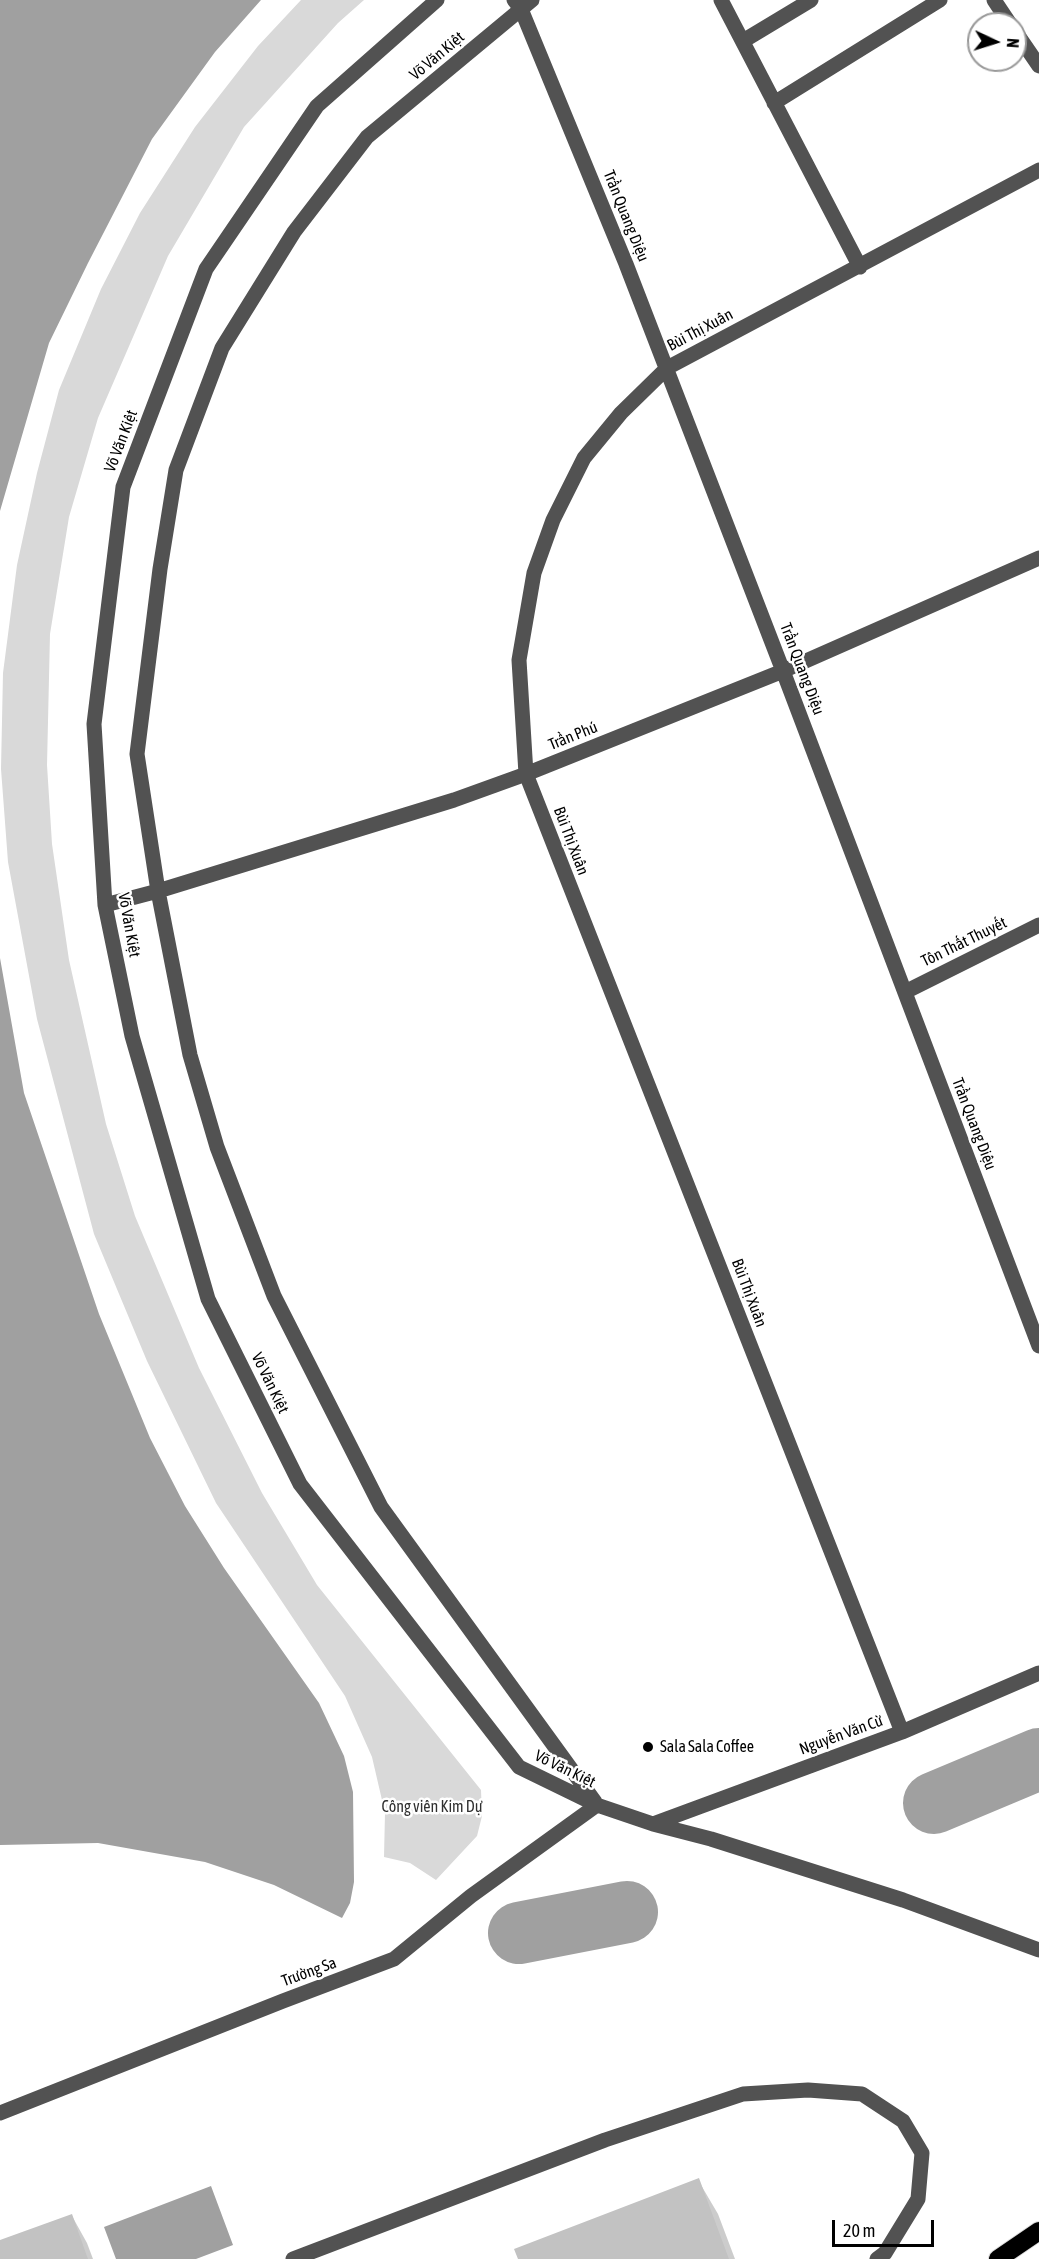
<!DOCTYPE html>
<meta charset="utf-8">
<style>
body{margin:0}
#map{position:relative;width:1039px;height:2259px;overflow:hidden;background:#fff;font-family:"Asap Condensed",sans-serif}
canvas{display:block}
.north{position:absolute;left:967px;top:12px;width:60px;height:60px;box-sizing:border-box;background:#fff;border:2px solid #999;border-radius:50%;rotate:94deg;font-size:16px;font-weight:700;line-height:24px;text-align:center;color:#000}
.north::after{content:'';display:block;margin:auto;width:21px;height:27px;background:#000;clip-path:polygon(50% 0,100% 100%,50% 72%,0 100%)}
.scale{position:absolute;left:832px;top:2220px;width:102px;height:27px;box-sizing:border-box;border:3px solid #000;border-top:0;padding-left:8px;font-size:18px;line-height:21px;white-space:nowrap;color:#000;-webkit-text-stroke:4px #fff;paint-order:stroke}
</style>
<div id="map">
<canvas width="1039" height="2259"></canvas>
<div class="north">N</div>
<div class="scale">20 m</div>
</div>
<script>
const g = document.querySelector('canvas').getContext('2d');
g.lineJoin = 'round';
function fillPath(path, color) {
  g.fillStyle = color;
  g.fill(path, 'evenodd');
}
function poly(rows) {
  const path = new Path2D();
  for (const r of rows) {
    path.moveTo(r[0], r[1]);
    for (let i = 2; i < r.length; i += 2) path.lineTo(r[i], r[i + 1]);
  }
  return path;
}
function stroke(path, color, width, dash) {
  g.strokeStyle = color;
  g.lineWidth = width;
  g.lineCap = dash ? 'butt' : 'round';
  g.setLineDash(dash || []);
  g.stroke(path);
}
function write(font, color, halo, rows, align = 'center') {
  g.font = font + ' "Asap Condensed",sans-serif';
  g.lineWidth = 5;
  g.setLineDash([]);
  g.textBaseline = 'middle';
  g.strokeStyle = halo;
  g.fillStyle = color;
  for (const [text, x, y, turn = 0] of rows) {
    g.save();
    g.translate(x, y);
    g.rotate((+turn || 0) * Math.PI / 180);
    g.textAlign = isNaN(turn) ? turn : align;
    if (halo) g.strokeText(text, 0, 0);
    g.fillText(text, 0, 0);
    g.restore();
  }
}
const green = poly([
 [301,0,364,0,338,23,244,127,168,256,98,418,69,517,50,634,47,765,52,844,69,960,106,1124,135,1216,199,1368,262,1493,317,1585,481,1790,482,1816,477,1836,436,1880,410,1863,384,1857,385,1813,372,1757,345,1696,216,1503,147,1361,94,1234,37,1019,8,862,1,769,3,673,17,565,37,473,59,390,101,289,140,213,195,127,258,46]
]);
const water = poly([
 [0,0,261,0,215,52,152,139,88,263,49,343,0,511],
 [0,958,24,1093,99,1314,150,1438,185,1506,224,1568,319,1703,344,1756,353,1792,354,1882,350,1903,342,1918,274,1885,205,1862,98,1843,0,1845],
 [211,2186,233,2245,196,2259,116,2259,104,2227]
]);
const shadow = poly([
 [698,2180,718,2214,735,2259,519,2259],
 [72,2216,87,2243,93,2259,0,2259,0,2242]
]);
const river = poly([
 [934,1803,1039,1759],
 [519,1933,627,1912]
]);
const building = poly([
 [699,2178,729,2259,518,2259,514,2249],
 [72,2214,88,2259,0,2259,0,2240]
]);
const minor = poly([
 [437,0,317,106,206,269,123,487,94,724,105,905,132,1036,208,1299,300,1484,519,1767,597,1805,653,1824,711,1839,903,1900,1039,1950],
 [514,0,521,9,626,264,783,671,1039,1346],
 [532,0,367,137,294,232,222,348,176,470,160,569,137,754,158,891,190,1055,217,1147,274,1296,381,1507,595,1802],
 [721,0,860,267],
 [994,0,1010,24],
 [1015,31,1039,66],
 [743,41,811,0],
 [774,103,940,0],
 [105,905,158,891,454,800,526,774,783,671,1039,558],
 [905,992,1039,925],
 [902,1732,526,774,519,660,534,573,553,520,584,458,621,413,667,368,1039,170],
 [653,1824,902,1732,1039,1673],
 [0,2113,283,2001,394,1959,471,1896,597,1805],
 [293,2259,605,2140,743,2094,808,2090,862,2094,903,2121,922,2153,918,2199,885,2253,877,2259]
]);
const highway = poly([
 [998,2259,1039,2231]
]);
const markers = [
 [648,1747,6,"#000"]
];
const streetNames = [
 ["Võ Văn Kiệt",437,56,-40],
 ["Trần Quang Diệu",626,216,68],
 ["Bùi Thị Xuân",700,330,-28],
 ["Võ Văn Kiệt",121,441,-69],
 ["Trần Quang Diệu",802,669,69],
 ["Trần Phú",573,736,-22],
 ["Bùi Thị Xuân",571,841,69],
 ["Võ Văn Kiệt",129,925,80],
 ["Tôn Thất Thuyết",964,942,-26],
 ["Trần Quang Diệu",974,1124,69],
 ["Bùi Thị Xuân",749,1293,69],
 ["Võ Văn Kiệt",270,1383,64],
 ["Nguyễn Văn Cừ",841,1735,-20],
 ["Võ Văn Kiệt",565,1769,26],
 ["Trường Sa",309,1972,-20]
];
const poiNames = [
 ["Sala Sala Coffee",660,1747]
];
const parkNames = [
 ["Công viên Kim Dự",432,1807]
];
fillPath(green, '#d9d9d9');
fillPath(water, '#a0a0a0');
fillPath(shadow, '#0003');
stroke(river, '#a0a0a0', 62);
fillPath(building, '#c2c2c2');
stroke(highway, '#dbdbdb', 20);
stroke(minor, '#525252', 15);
stroke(highway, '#000', 18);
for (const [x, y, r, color] of markers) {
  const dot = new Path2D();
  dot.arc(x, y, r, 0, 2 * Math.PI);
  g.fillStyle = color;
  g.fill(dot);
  stroke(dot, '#fff', 2);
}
write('16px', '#000', '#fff', streetNames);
write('16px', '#000', '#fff', poiNames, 'left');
write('16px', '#303030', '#fff', parkNames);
</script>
